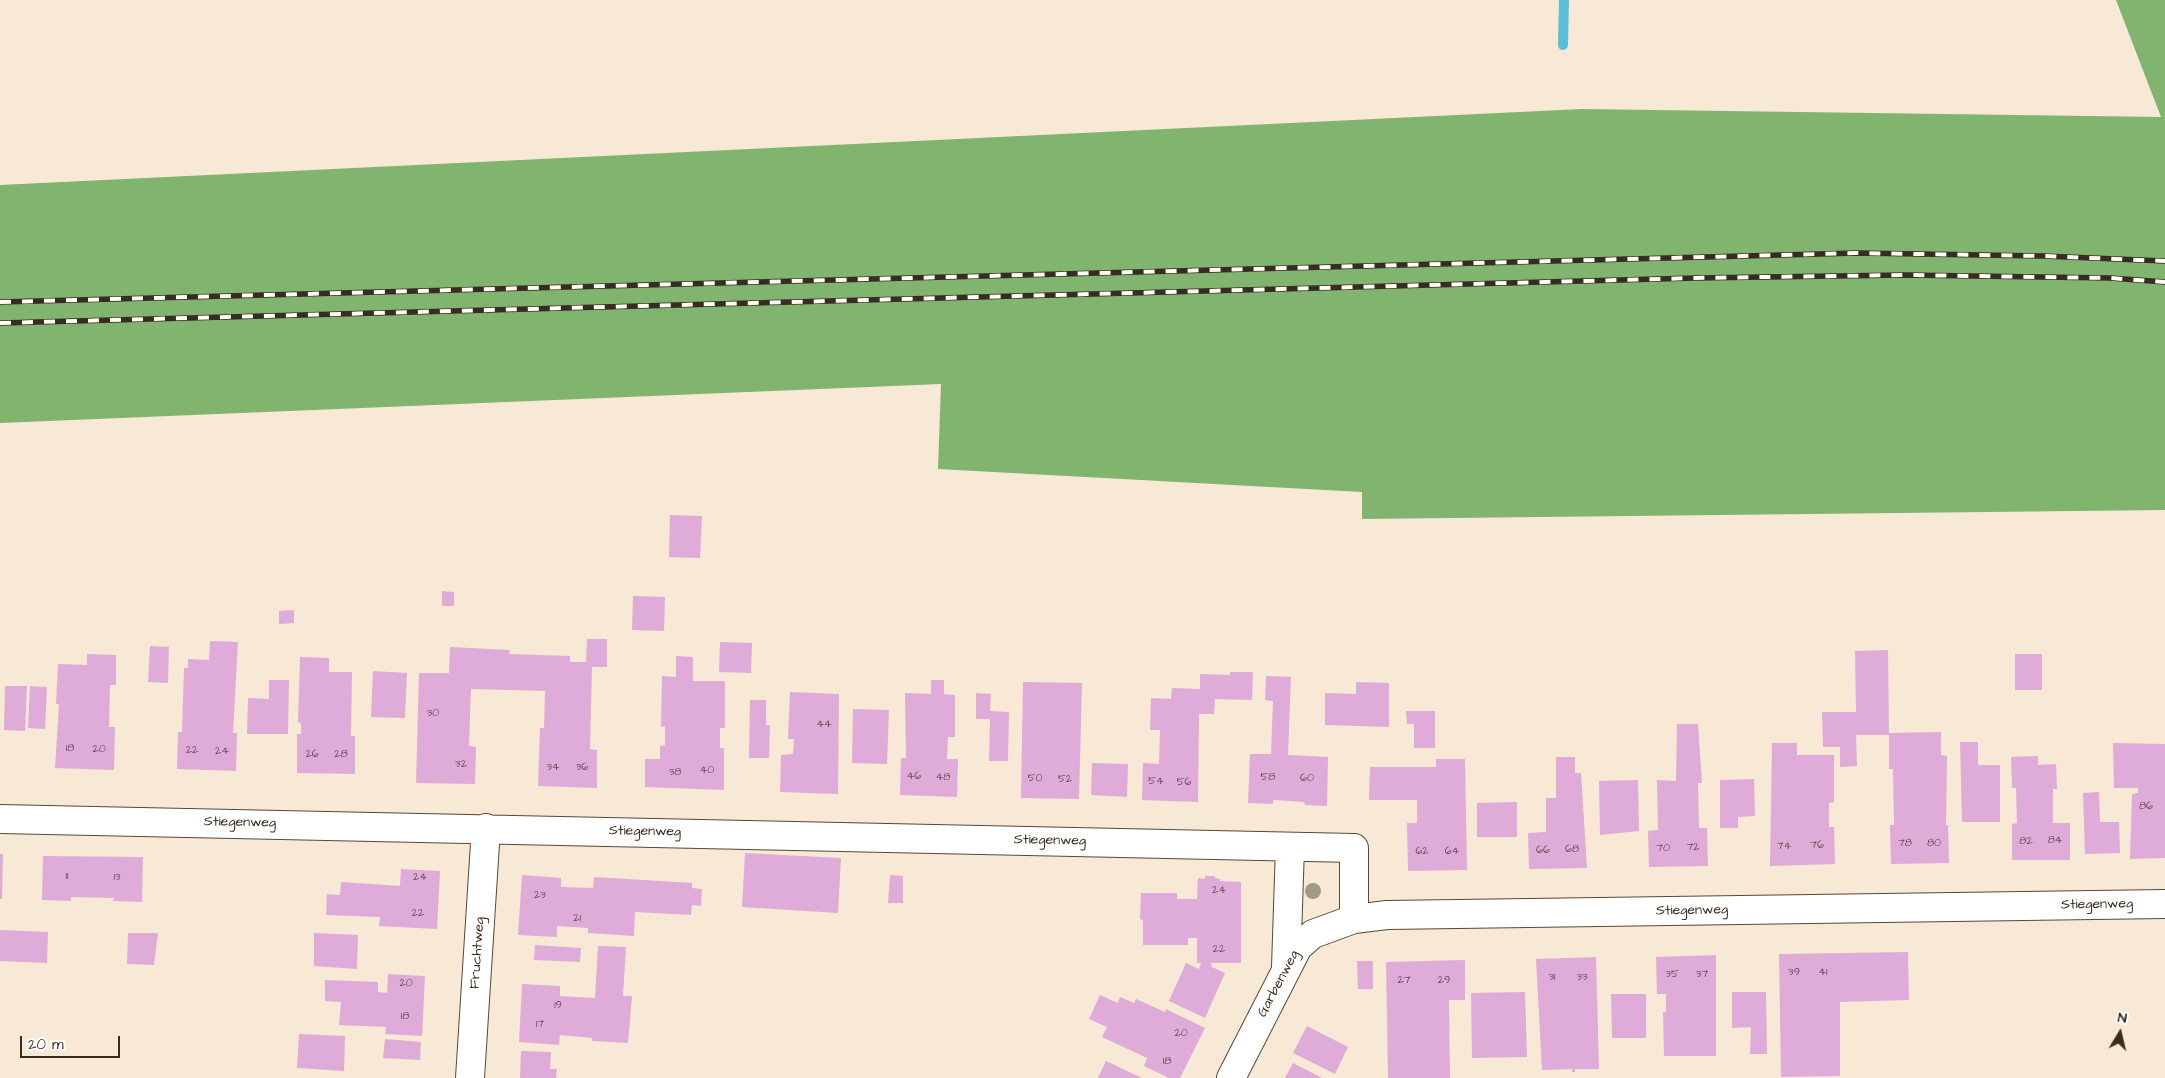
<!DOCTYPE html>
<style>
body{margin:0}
#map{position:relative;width:2165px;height:1078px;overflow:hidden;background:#f7e9d5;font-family:"Architects Daughter",sans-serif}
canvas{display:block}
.north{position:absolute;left:2095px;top:1008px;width:50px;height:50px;-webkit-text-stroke:4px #fff;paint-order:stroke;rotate:9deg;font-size:14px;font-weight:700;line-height:20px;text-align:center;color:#3b2a1e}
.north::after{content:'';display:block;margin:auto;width:18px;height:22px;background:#3b2a1e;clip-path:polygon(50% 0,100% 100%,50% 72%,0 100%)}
.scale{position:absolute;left:20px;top:1036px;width:100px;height:22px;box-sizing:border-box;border:2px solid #3b2a1e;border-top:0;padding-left:6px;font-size:15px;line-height:18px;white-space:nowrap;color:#3b2a1e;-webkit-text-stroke:4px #fff;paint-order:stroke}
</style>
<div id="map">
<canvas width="2165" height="1078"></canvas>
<div class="north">N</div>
<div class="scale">20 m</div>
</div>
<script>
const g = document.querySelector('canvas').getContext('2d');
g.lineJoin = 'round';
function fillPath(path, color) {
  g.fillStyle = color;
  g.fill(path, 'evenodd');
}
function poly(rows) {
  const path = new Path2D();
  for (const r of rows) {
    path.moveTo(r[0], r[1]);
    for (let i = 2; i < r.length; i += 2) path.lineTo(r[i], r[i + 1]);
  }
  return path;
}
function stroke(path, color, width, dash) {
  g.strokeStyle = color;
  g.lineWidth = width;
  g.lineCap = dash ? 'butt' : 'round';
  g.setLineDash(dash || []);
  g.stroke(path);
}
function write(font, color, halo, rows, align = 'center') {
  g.font = font + ' "Architects Daughter",sans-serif';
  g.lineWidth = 4.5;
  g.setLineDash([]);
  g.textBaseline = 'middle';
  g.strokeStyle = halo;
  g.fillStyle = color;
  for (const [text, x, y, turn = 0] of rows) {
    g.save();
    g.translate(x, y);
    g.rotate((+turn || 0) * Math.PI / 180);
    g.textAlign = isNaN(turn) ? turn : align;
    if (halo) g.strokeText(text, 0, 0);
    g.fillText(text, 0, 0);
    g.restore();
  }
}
const forest = poly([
 [2116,0,2165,0,2165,510,1362,519,1362,492,938,469,941,384,0,423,0,185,1582,109,2161,117]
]);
const stream = poly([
 [1563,45,1564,0]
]);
const building = poly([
 [670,515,702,516,700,558,669,557],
 [442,591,454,592,454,606,442,606],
 [633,596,665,597,664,631,632,630],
 [294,610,294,623,279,624,279,611],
 [587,639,607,639,607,667,592,667,590,749,597,750,597,788,538,786,540,728,544,728,545,691,509,690,471,689,469,746,476,747,475,784,416,783,419,673,449,673,450,647,510,650,509,654,570,656,570,662,586,662],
 [210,641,238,642,233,733,237,733,236,771,177,769,178,732,182,732,184,668,188,668,188,659,209,660],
 [720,642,752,643,751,673,719,672],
 [150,646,169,647,168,683,148,682],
 [1888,650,1889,733,1941,732,1941,755,1947,756,1946,825,1948,825,1949,863,1891,864,1890,825,1894,825,1893,769,1889,769,1889,735,1856,735,1857,766,1840,767,1840,747,1823,747,1822,712,1856,712,1855,651],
 [87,654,116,655,116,685,110,685,109,727,115,727,114,770,55,768,59,704,56,704,58,664,87,665],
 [2015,654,2042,654,2042,690,2015,690],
 [676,656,693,657,693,681,725,681,725,728,720,728,720,748,724,748,724,790,645,787,645,759,660,759,660,746,665,745,665,726,661,727,662,676,676,677],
 [300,657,329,658,329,672,352,672,351,736,355,736,355,774,297,773,297,734,301,734,301,723,298,722],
 [373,671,407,673,405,718,371,717],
 [1230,672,1253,672,1252,700,1215,699,1214,714,1199,714,1198,802,1142,800,1143,763,1159,764,1160,730,1150,730,1151,698,1171,699,1172,688,1200,689,1200,674,1230,675],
 [1266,676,1291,677,1288,755,1328,757,1327,806,1305,805,1304,802,1273,800,1273,804,1248,803,1250,754,1271,754,1273,701,1265,700],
 [269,680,289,680,288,734,247,734,248,698,269,699],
 [931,680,944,680,944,694,955,695,955,737,948,737,947,759,958,759,957,797,900,795,901,758,906,758,905,693,931,694],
 [1023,682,1082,683,1079,799,1021,798],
 [1356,682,1389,683,1389,727,1325,725,1325,693,1356,694],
 [5,686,27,686,25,731,4,730],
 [30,686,47,687,45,729,28,728],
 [790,692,839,694,838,794,780,792,781,755,793,754,794,739,788,739],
 [976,693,991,694,990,711,1009,712,1008,761,989,761,990,719,976,719],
 [750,700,766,700,766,725,770,725,769,758,749,758],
 [853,709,889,710,887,764,852,763],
 [1406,711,1435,711,1435,748,1414,748,1414,724,1407,724],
 [1677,724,1698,724,1702,783,1698,783,1699,828,1707,828,1708,866,1649,867,1648,831,1658,830,1657,780,1676,781],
 [1960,742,1978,742,1978,765,2000,765,2000,822,1962,822],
 [1772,743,1797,743,1797,755,1834,755,1834,802,1829,803,1829,827,1834,827,1835,864,1770,866],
 [2113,743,2165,744,2165,858,2130,859,2132,794,2138,793,2138,788,2114,788],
 [2038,756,2038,765,2056,764,2057,789,2053,789,2053,823,2070,823,2070,860,2012,860,2012,824,2017,823,2016,788,2012,788,2011,757],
 [1556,757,1575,757,1575,773,1581,773,1587,868,1529,869,1528,833,1546,832,1546,798,1556,798],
 [1436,759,1465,759,1467,870,1408,871,1407,823,1417,823,1417,800,1369,800,1370,767,1436,767],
 [1092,763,1128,764,1127,797,1091,795],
 [1754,779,1755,816,1738,817,1738,828,1720,828,1720,780],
 [1638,780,1639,831,1600,835,1599,781],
 [2099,792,2100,822,2119,822,2120,853,2085,854,2083,793],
 [1517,802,1517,837,1477,837,1477,803],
 [745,853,841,858,838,913,742,907],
 [0,854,3,854,2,899,0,899],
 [43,856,143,857,142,902,113,901,114,898,71,897,71,901,42,900],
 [401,869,440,871,437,929,379,926,380,917,326,915,327,894,340,895,341,882,400,886],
 [522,875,561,878,561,887,593,888,594,877,692,883,692,888,702,889,701,906,692,905,691,915,635,912,634,936,588,933,588,928,557,926,557,937,518,935],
 [890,875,903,876,903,903,888,903],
 [1205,876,1215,876,1215,878,1220,879,1220,881,1241,882,1241,963,1211,963,1212,967,1225,973,1205,1018,1169,1001,1186,963,1199,969,1201,963,1197,963,1197,938,1188,938,1188,945,1143,945,1143,920,1140,919,1141,893,1177,893,1177,899,1197,899,1198,878,1205,879],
 [0,930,48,932,47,963,0,961],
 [128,933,158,933,154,965,127,964],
 [314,933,358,935,357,969,314,966],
 [535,945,581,948,580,962,534,960],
 [598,946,626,947,623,996,632,996,628,1043,592,1041,592,1038,560,1035,559,1045,519,1042,522,984,560,986,560,996,595,998],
 [1908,952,1909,1000,1840,1002,1840,1076,1781,1077,1779,954],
 [1716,955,1716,1056,1664,1056,1663,1012,1666,1012,1666,994,1657,994,1656,957],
 [1596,957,1599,1069,1575,1069,1575,1072,1572,1072,1572,1069,1542,1070,1536,959],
 [1465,960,1465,1000,1449,1000,1450,1078,1388,1078,1386,962],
 [1357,961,1373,961,1373,989,1358,989],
 [388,974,425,976,422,1036,385,1034,386,1027,339,1025,341,1002,325,1001,325,980,378,982,378,992,387,993],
 [1525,992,1527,1057,1472,1058,1471,993],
 [1732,992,1766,992,1767,1054,1750,1054,1751,1027,1732,1028],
 [1611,994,1646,994,1646,1038,1612,1038],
 [1100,995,1118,1003,1120,997,1134,1003,1136,999,1165,1012,1166,1009,1205,1028,1180,1078,1169,1078,1144,1066,1147,1058,1102,1037,1107,1027,1089,1019],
 [1307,1026,1348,1047,1335,1074,1293,1053],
 [299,1034,345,1036,344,1071,297,1068],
 [385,1039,421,1042,420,1060,383,1058],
 [521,1051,551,1052,550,1069,557,1069,556,1078,520,1078],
 [1106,1061,1142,1078,1098,1078],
 [1293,1063,1322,1078,1285,1078]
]);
const street = poly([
 [0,819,1354,848,1354,919],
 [1286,967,1290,847],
 [470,1078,486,828],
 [1231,1078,1298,947,1313,934,1354,919,1387,915,2165,904]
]);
const rail = poly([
 [0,302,1857,253,2043,256,2165,261],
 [0,323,1695,278,1905,275,2110,278,2165,282]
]);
const trees = [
 [1313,891]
];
const numberNames = [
 ["30",433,714],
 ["44",824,725],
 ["18",70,749],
 ["20",99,750],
 ["22",192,751],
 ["24",222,752],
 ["26",312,755],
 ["28",341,755],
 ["32",461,765],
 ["34",553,768],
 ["36",582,768],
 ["40",707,771],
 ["38",675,773],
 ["46",914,777],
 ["48",943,778],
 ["58",1268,778],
 ["50",1035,779],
 ["60",1307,779],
 ["52",1065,780],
 ["54",1156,782],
 ["56",1184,783],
 ["86",2146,807],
 ["84",2055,841],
 ["82",2026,842],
 ["78",1905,844],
 ["80",1934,844],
 ["76",1817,846],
 ["74",1784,847],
 ["72",1693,848],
 ["70",1663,849],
 ["68",1572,850],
 ["66",1543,851],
 ["62",1422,852],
 ["64",1452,852],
 ["11",67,877],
 ["13",117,878],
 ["24",420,878],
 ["24",1219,891],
 ["23",540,896],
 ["22",418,914],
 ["21",577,919],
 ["22",1219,950],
 ["39",1794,973],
 ["41",1823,973],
 ["35",1672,975],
 ["37",1702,975],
 ["31",1552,978],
 ["33",1582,978],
 ["27",1404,981],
 ["29",1444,981],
 ["20",406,984],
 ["19",558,1006],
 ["18",405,1017],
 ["17",540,1025],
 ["20",1181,1034],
 ["18",1167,1062]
];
const streetNames = [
 ["Stiegenweg",240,823,1],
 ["Stiegenweg",645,832,1],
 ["Stiegenweg",1050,841,1],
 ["Stiegenweg",2097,905,-1],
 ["Stiegenweg",1692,911,-1],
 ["Fruchtweg",478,953,-86],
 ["Garbenweg",1279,984,-62]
];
fillPath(forest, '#80b46f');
stroke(stream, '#5abed8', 10);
fillPath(building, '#dfabd9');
stroke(street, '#574739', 30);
stroke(street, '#fff', 28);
stroke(rail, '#3b2a1e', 5.5);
stroke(rail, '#fff', 4, [11]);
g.fillStyle = '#a09b81';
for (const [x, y] of trees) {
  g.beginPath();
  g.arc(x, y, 8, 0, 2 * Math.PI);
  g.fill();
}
write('11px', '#644a4d', null, numberNames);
write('14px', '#3b2a1e', '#fff', streetNames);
</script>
